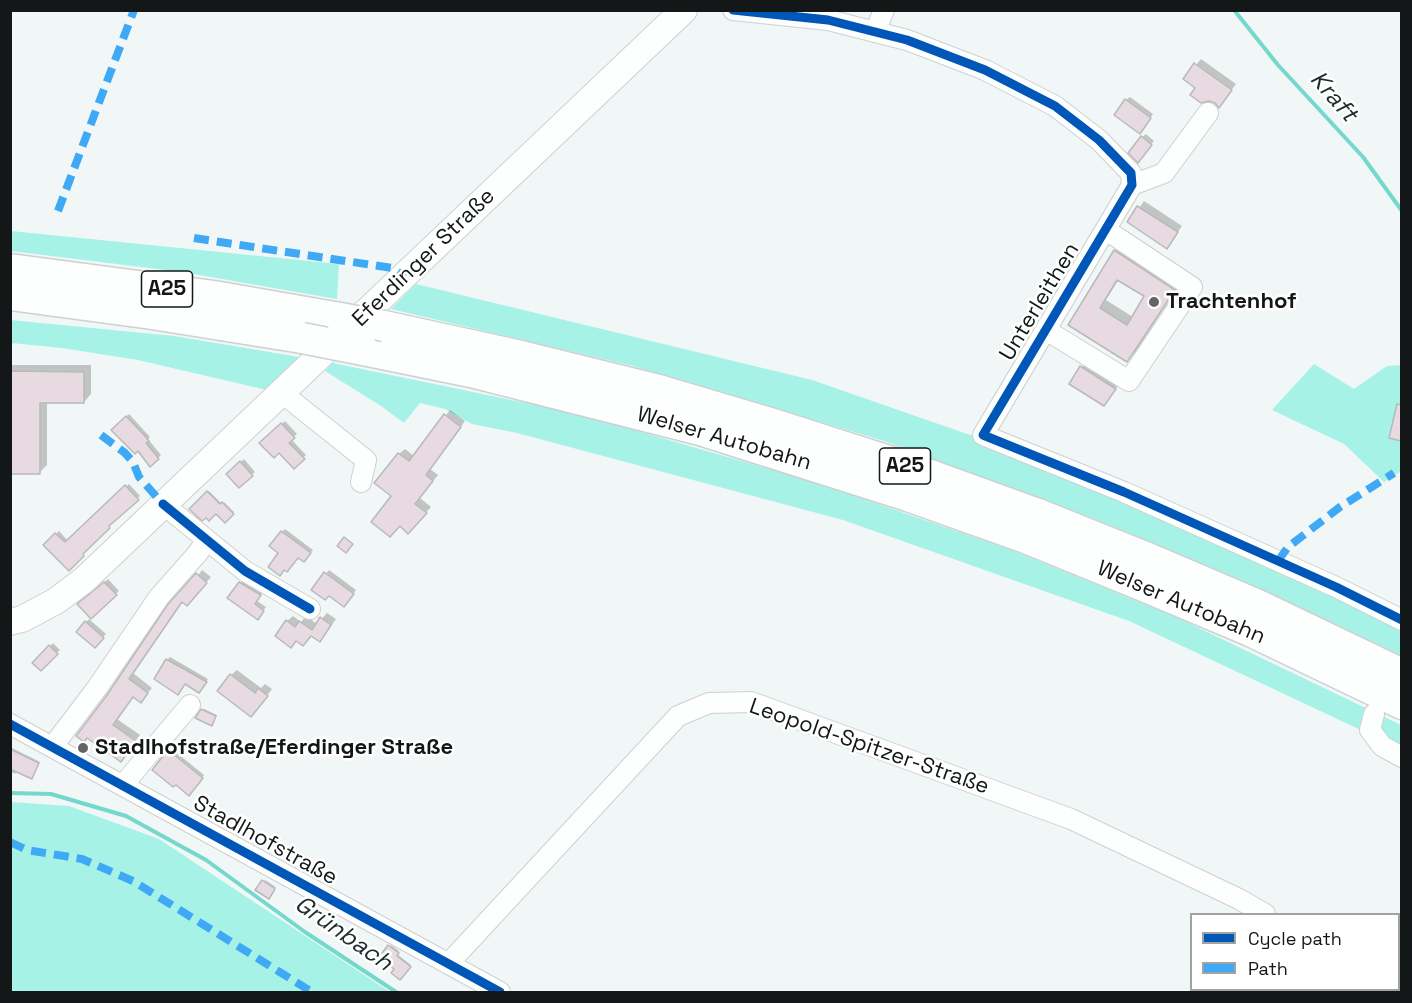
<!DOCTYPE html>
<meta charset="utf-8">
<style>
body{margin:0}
#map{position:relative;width:1412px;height:1003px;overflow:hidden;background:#f1f7f6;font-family:"Space Grotesk",sans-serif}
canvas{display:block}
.frame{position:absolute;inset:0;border:12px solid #131717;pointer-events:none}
.legend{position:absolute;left:1190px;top:913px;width:210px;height:78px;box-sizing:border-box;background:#fff;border:2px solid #a1a2a2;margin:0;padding:8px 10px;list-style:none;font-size:18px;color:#131717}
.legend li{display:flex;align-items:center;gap:12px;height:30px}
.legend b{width:30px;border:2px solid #a1a2a2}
</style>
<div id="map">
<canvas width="1412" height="1003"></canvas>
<div class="frame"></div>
<ul class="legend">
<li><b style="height:8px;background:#0057b8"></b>Cycle path</li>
<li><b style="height:8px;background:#3fa9f5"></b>Path</li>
</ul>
</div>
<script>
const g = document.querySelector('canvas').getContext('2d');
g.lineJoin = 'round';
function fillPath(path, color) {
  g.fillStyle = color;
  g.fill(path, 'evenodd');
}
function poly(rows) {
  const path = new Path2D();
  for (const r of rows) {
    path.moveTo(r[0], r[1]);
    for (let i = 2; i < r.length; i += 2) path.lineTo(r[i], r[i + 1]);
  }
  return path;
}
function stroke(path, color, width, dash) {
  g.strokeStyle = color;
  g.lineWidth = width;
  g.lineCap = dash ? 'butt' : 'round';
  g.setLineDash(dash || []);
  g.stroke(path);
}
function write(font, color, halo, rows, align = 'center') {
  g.font = font + ' "Space Grotesk",sans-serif';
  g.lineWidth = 5;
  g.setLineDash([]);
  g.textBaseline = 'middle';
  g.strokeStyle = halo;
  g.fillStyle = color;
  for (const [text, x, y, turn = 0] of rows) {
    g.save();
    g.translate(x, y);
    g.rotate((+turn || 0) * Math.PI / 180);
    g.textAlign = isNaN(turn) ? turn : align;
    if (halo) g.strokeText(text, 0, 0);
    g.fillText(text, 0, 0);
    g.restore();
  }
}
const green = poly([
 [11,231,339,264,337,299,182,272,11,251],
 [416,284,812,380,973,436,1156,511,1401,625,1401,655,1253,585,1092,518,884,441,633,366,391,309],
 [10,320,174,336,305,358,271,391,138,360,62,348,11,343],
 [333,363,579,414,814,482,1009,549,1174,616,1401,725,1401,749,1129,621,843,520,517,433,472,424,445,409,420,403,404,423,381,406,325,371],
 [1314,364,1354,389,1387,366,1401,365,1401,471,1384,482,1344,444,1272,410],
 [10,802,69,806,159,839,390,992,11,992]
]);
const shadow = poly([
 [1201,59,1236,84,1219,106,1185,79],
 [1130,97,1153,114,1143,129,1126,100],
 [1146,134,1154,141,1141,157,1142,137],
 [1144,201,1182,226,1167,247,1129,222],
 [1123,243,1181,282,1135,353,1127,360,1070,324,1115,251],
 [1119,279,1146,296,1133,317,1106,300],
 [1087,362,1120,383,1104,404,1082,367],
 [10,365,91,365,91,394,84,402,47,402,47,465,40,472,10,472],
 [450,410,465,421,430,469,438,475,420,498,431,507,414,526,393,496,399,454,405,449,414,456],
 [129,414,150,437,148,439,161,455,151,465,138,449,113,430],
 [285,421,297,434,291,439,306,455,294,467,279,451,262,443],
 [244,459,255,472,239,486,228,474],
 [129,484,140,496,111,523,69,569,45,545,59,531,68,541],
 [209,491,222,504,224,502,234,512,225,521,216,512,191,509],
 [285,529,313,550,307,557,280,553,282,532],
 [202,570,211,577,192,599,183,601,133,673,152,688,141,701,134,695,117,719,140,735,121,760,88,737],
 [329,570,356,590,347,602,313,590],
 [108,579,119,591,91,617,82,601],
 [243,580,263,592,257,601,266,607,260,615,229,598],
 [327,613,336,619,325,635,312,635,297,640,291,646,287,621,293,616,301,622,306,616,317,624],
 [89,619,106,634,95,646,78,631],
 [53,643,60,650,41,669,35,663],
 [170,657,208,679,201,688,167,660],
 [237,670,261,688,265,684,272,689,256,710,231,675],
 [204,709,217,715,212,723,197,717],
 [10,747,40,762,32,776,17,770,15,774,10,771],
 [172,749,204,775,192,791,154,770],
 [265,880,276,887,268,897,258,890],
 [391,945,399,951,397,954,411,965,400,978,396,968,381,956]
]);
const stream = poly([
 [1234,10,1278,65,1363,157,1402,211],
 [10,793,51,794,126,816,206,860,305,932,396,992]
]);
const building = poly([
 [1194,63,1232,90,1219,108,1215,103,1209,101,1201,103,1190,95,1195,88,1183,79,1194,63],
 [1125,99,1151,118,1140,134,1114,115,1125,99],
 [1141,136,1152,145,1138,163,1128,153,1141,136],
 [1137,206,1178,232,1167,249,1127,222,1137,206],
 [1114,250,1175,290,1127,362,1068,325,1114,250],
 [1117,280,1144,296,1127,325,1100,308,1117,280],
 [1080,366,1116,389,1104,406,1069,384,1080,366],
 [10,371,84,372,84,403,40,403,40,474,10,474,10,371],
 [1397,404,1401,405,1401,441,1389,438,1397,404],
 [444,414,461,427,426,475,433,481,415,504,427,513,408,534,400,526,390,537,371,522,391,496,374,483,398,453,409,461,444,414],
 [126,416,145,436,149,441,146,443,159,459,150,467,138,451,135,454,111,430,126,416],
 [281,423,295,438,289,443,305,459,294,469,279,453,274,458,259,443,281,423],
 [240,461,253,476,239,488,226,474,240,461],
 [125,485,139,500,109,526,110,528,83,554,84,556,69,571,43,545,55,533,65,542,125,485],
 [207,491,220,504,222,502,234,514,225,523,216,514,209,521,206,518,202,521,189,509,207,491],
 [281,531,311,553,304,562,298,558,287,572,284,570,280,576,268,567,278,553,269,546,281,531],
 [344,537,353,544,346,553,337,546,344,537],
 [324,572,354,594,344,607,329,596,325,600,311,590,324,572],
 [196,573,207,583,187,606,182,602,129,679,148,693,141,703,133,697,113,725,136,741,121,762,87,738,84,742,76,736,107,695,168,604,196,573],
 [104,582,117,595,91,619,77,604,104,582],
 [239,582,261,595,255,604,264,611,258,620,227,598,239,582],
 [320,617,331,625,320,642,311,636,303,646,296,641,291,648,275,636,286,620,295,627,299,621,312,630,320,617],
 [85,621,104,638,95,648,76,632,85,621],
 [49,645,58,654,41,671,32,663,49,645],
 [166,659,207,682,199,693,185,684,178,695,154,679,166,659],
 [230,674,255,693,258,688,268,696,251,717,217,691,230,674],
 [201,709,216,716,212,726,195,718,201,709],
 [10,749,39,763,32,779,10,769,10,749],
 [168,750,203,778,189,796,176,785,173,787,152,770,168,750],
 [262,880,275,889,269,899,255,890,262,880],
 [388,945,399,953,397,956,411,967,400,980,391,973,394,969,379,957,388,945]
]);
const minor = poly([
 [733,10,828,20,907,40,985,70,1055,106,1099,140,1131,173,1132,185,983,435,1124,492,1336,587,1402,620],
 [875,32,884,10],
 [1132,185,1164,173,1208,113],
 [1046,330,1129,381,1192,287,1106,230],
 [282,393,366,460,361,482],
 [163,504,245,571,310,609],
 [1374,714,1370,730,1382,746,1402,757],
 [10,724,500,992],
 [53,746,97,688,159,597,197,554,207,540],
 [123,785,190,705],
 [448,964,678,716,709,703,751,702,1071,819,1239,899,1265,914],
 [1390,990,1395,992]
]);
const major = poly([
 [10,622,22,619,56,601,84,580,684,10]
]);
const highway = poly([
 [10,269,214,296,340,318],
 [10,295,152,314,302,338],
 [384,326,521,356,655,389,773,424,914,469,1038,514,1150,559,1258,605,1402,674],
 [363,350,471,372,700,430,908,496,1026,538,1146,587,1250,631,1402,704]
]);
const highwayBridge = poly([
 [340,318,384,326],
 [302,338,363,350]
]);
const quiet = poly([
 [58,211,134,10],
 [194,238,392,268,405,277],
 [101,435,125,453,133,462,139,477,163,504],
 [1278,561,1288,547,1340,507,1394,473],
 [10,842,27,850,82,859,133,881,312,992]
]);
const cycleway = poly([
 [733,10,828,20,907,40,985,70,1055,106,1099,140,1131,173,1132,185,983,435,1124,492,1336,587,1402,620],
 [163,504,245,571,310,609],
 [10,724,500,992]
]);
const markers = [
 [1154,302,6,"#616565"],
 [83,748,6,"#616565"]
];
const shields = [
 [167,289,51],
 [905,466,51]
];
const shieldNames = [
 ["A25",167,289],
 ["A25",905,466]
];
const streetNames = [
 ["Eferdinger Straße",424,258,-44],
 ["Unterleithen",1040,302,-59],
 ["Welser Autobahn",724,439,16],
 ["Welser Autobahn",1181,603,23],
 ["Leopold-Spitzer-Straße",869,747,19],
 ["Stadlhofstraße",265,841,29]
];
const poiNames = [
 ["Trachtenhof",1166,302],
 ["Stadlhofstraße/Eferdinger Straße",95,748]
];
const waterNames = [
 ["Kraft",1333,97,49],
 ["Grünbach",343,934,35]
];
fillPath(green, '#a6f2e7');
fillPath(shadow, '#0003');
stroke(stream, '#74d8cc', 4);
fillPath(building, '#e7dbe1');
stroke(building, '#b9b9ba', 1.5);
stroke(minor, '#cdd1d1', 22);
stroke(major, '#cdd1d1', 28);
stroke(highway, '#cdd1d1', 33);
stroke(minor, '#fdfefe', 20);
stroke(major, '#fdfefe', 26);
stroke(highway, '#fdfefe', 30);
stroke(highwayBridge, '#cdd1d1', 33, []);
stroke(highwayBridge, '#fdfefe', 30);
stroke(quiet, '#3fa9f5', 8, [15, 8]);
stroke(cycleway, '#0057b8', 9);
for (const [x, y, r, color] of markers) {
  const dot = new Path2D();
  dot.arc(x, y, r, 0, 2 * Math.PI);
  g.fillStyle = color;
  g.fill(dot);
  stroke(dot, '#fff', 2);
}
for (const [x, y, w] of shields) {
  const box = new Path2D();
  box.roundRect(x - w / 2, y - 18, w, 36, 4.5);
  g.fillStyle = '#fff';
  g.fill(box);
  stroke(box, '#131717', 1.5);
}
write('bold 21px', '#131717', null, shieldNames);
write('22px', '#131717', '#fff', streetNames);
write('bold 22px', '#131717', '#fff', poiNames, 'left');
write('italic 24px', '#182f2c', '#fff', waterNames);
</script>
